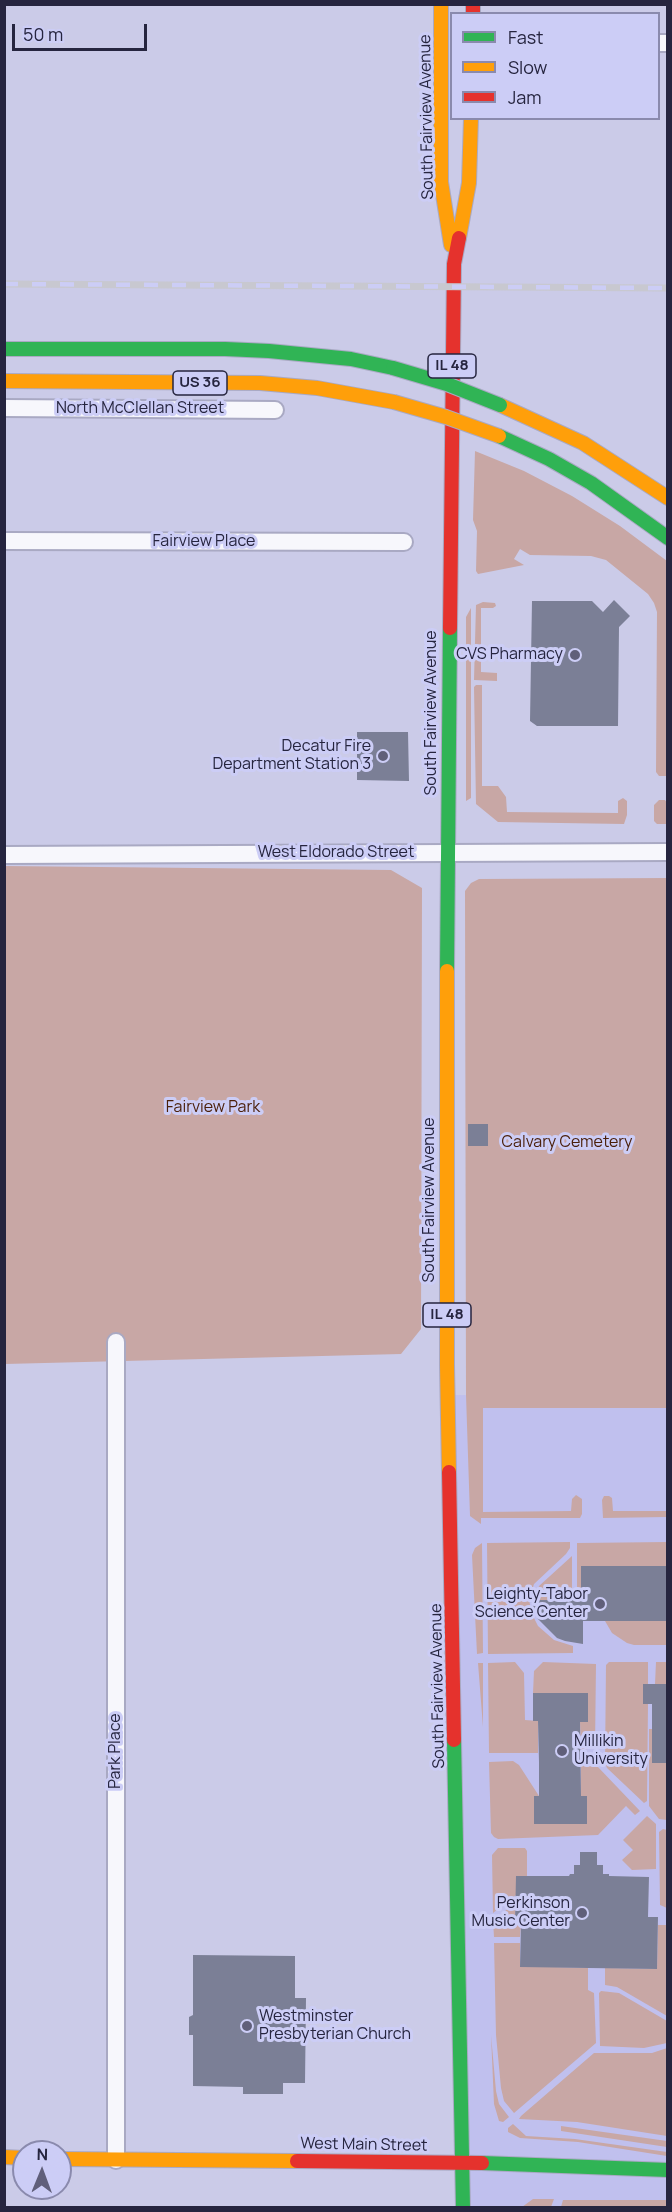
<!DOCTYPE html>
<style>
body{margin:0}
#map{position:relative;width:672px;height:2212px;overflow:hidden;background:#cbcbe8;font-family:Manrope,sans-serif}
canvas{display:block}
.frame{position:absolute;inset:0;border:6px solid #26253f;pointer-events:none}
.legend{position:absolute;left:450px;top:12px;width:210px;height:108px;box-sizing:border-box;background:#cccdf6;border:2px solid #8a8aad;margin:0;padding:8px 10px;list-style:none;font-size:18px;color:#26253f}
.legend li{display:flex;align-items:center;gap:12px;height:30px}
.legend b{width:30px;border:2px solid #8a8aad}
.north{position:absolute;left:12px;top:2140px;width:60px;height:60px;box-sizing:border-box;background:#cccdf6;border:2px solid #8a8aad;border-radius:50%;rotate:1deg;font-size:16px;font-weight:700;line-height:24px;text-align:center;color:#26253f}
.north::after{content:'';display:block;margin:auto;width:21px;height:27px;background:#605f7a;clip-path:polygon(50% 0,100% 100%,50% 72%,0 100%)}
.scale{position:absolute;left:12px;top:24px;width:135px;height:27px;box-sizing:border-box;border:3px solid #26253f;border-top:0;padding-left:8px;font-size:18px;line-height:21px;white-space:nowrap;color:#26253f;-webkit-text-stroke:4px #cccdf6;paint-order:stroke}
</style>
<div id="map">
<canvas width="672" height="2212"></canvas>
<div class="frame"></div>
<ul class="legend">
<li><b style="height:8px;background:#30b455"></b>Fast</li>
<li><b style="height:8px;background:#ff9f0a"></b>Slow</li>
<li><b style="height:8px;background:#e5322d"></b>Jam</li>
</ul>
<div class="north">N</div>
<div class="scale">50 m</div>
</div>
<script>
const g = document.querySelector('canvas').getContext('2d');
g.lineJoin = 'round';
function fillPath(path, color) {
  g.fillStyle = color;
  g.fill(path, 'evenodd');
}
function poly(rows) {
  const path = new Path2D();
  for (const r of rows) {
    path.moveTo(r[0], r[1]);
    for (let i = 2; i < r.length; i += 2) path.lineTo(r[i], r[i + 1]);
  }
  return path;
}
function stroke(path, color, width, dash) {
  g.strokeStyle = color;
  g.lineWidth = width;
  g.lineCap = dash ? 'butt' : 'round';
  g.setLineDash(dash || []);
  g.stroke(path);
}
function write(font, color, halo, rows, align = 'center') {
  g.font = font + ' Manrope,sans-serif';
  g.lineWidth = 6;
  g.setLineDash([]);
  g.textBaseline = 'middle';
  g.strokeStyle = halo;
  g.fillStyle = color;
  for (const [text, x, y, turn = 0] of rows) {
    g.save();
    g.translate(x, y);
    g.rotate((+turn || 0) * Math.PI / 180);
    g.textAlign = isNaN(turn) ? turn : align;
    if (halo) g.strokeText(text, 0, 0);
    g.fillText(text, 0, 0);
    g.restore();
  }
}
const built = poly([
 [451,1395,667,1396,667,2207,463,2207]
]);
const green = poly([
 [475,451,524,471,572,496,620,526,667,561,668,775,666,776,659,776,656,772,657,612,654,603,648,594,606,560,591,556,530,555,520,549,514,559,524,565,478,574,476,571,477,531,473,520],
 [483,602,495,603,496,606,493,608,481,608,481,672,497,673,497,681,474,680,476,605],
 [471,608,471,798,466,801,466,617],
 [476,685,482,685,482,786,498,786,506,797,507,812,618,813,618,801,623,798,627,801,627,815,624,824,498,822,476,804,474,687],
 [659,800,665,800,667,803,667,824,657,824,654,821,654,805],
 [4,866,391,870,422,888,421,1329,401,1354,5,1364],
 [667,878,667,1408,483,1408,483,1512,571,1511,572,1499,576,1495,582,1499,582,1514,580,1518,481,1518,481,1524,470,1516,466,1395,465,891,471,883,479,879],
 [604,1496,609,1496,612,1498,613,1511,667,1511,667,1517,603,1518,602,1500],
 [570,1542,570,1548,566,1554,534,1584,529,1600,532,1614,538,1626,554,1640,573,1646,573,1653,488,1654,487,1543],
 [667,1542,667,1566,581,1567,581,1591,577,1591,577,1543],
 [482,1543,483,1653,477,1654,472,1555,475,1548],
 [572,1556,572,1600,535,1600,539,1586],
 [605,1621,667,1621,667,1645,634,1645,627,1643,612,1633],
 [515,1662,524,1673,525,1720,538,1721,538,1753,489,1753,488,1663],
 [543,1662,596,1664,595,1748,581,1750,580,1722,588,1721,587,1693,533,1693,534,1671],
 [609,1662,648,1662,648,1684,643,1684,643,1704,648,1704,647,1801,644,1803,607,1768,605,1763,606,1665],
 [656,1662,667,1662,667,1684,655,1684],
 [478,1663,483,1663,483,1727],
 [649,1729,652,1729,652,1763,667,1763,667,1820,659,1819,649,1806],
 [513,1761,519,1765,539,1796,534,1797,534,1824,587,1823,587,1796,581,1796,581,1764,592,1763,597,1766,640,1811,635,1815,626,1806,598,1835,498,1839,494,1837,491,1833,489,1762],
 [647,1816,656,1824,656,1869,632,1870,622,1860,633,1850,623,1840],
 [663,1829,667,1830,667,1908,660,1905,659,1832],
 [498,1848,525,1848,527,1851,527,1876,516,1876,516,1895,493,1913,492,1855],
 [516,1902,515,1923,521,1924,520,1937,494,1937,493,1921],
 [658,1925,667,1925,667,2016,617,1987,605,1985,605,1968,657,1969],
 [494,1943,520,1943,520,1966,588,1968,588,1990,594,1993,596,2043,514,2113,504,2101,501,2088,496,2035],
 [601,1991,619,1993,667,2021,667,2043,644,2048,600,2046,599,1993],
 [491,2035,496,2091,499,2104,509,2117,503,2122,499,2121,494,2104],
 [667,2048,667,2136,577,2122,519,2119,521,2116,594,2053,652,2053],
 [513,2124,526,2136,575,2139,667,2152,667,2156,578,2142,520,2138,508,2132,508,2128],
 [561,2126,667,2141,667,2147,561,2131],
 [533,2199,554,2199,551,2207,522,2207],
 [563,2200,667,2200,667,2207,561,2207]
]);
const building = poly([
 [614,600,630,616,619,627,618,726,537,726,530,721,532,601,592,601,603,612],
 [357,732,408,732,409,781,357,780],
 [468,1124,488,1124,488,1146,468,1146],
 [581,1566,668,1566,668,1621,583,1621,583,1644,565,1641,557,1638,538,1619,531,1600,581,1600],
 [643,1684,668,1684,668,1763,652,1763,652,1704,643,1704],
 [533,1693,588,1693,588,1722,580,1722,581,1796,587,1796,587,1824,534,1824,534,1796,539,1796,539,1762,538,1721,533,1721],
 [580,1852,597,1852,597,1865,603,1865,603,1874,609,1874,609,1876,649,1877,648,1917,658,1917,657,1969,520,1967,521,1924,515,1923,516,1876,569,1876,570,1874,574,1874,574,1865,580,1865],
 [193,1955,295,1956,295,1998,306,1998,305,2083,283,2083,283,2094,243,2094,243,2087,193,2086,193,2035,189,2035,189,2017,193,2015]
]);
const street = poly([
 [658,43,668,43],
 [4,408,275,410],
 [4,541,404,542],
 [4,855,668,852],
 [116,1342,116,2160]
]);
const fast = poly([
 [4,349,225,349,269,351,351,359,393,368],
 [499,436,549,459,591,483,668,538],
 [447,971,450,628],
 [454,1740,463,2208],
 [482,2163,668,2170]
]);
const slow = poly([
 [441,4,441,182,451,245],
 [459,238,469,183,471,118],
 [4,381,260,383,317,388,394,402],
 [500,405,583,443,668,498],
 [447,971,447,1365,449,1472],
 [4,2157,24,2158],
 [60,2159,297,2161]
]);
const jam = poly([
 [473,4,473,14],
 [450,628,454,264,459,238],
 [449,1472,454,1740],
 [297,2161,482,2163]
]);
const rail = poly([
 [4,284,668,288]
]);
const fastBridge = poly([
 [393,368,447,384,500,405]
]);
const slowBridge = poly([
 [394,402,446,417,499,436]
]);
const markers = [
 [575,655,6,"#605f7a"],
 [383,756,6,"#605f7a"],
 [600,1604,6,"#605f7a"],
 [562,1751,6,"#605f7a"],
 [582,1913,6,"#605f7a"],
 [247,2026,6,"#605f7a"]
];
const shields = [
 [452,366,48],
 [200,383,54],
 [447,1315,48]
];
const shieldNames = [
 ["IL 48",452,366],
 ["US 36",200,383],
 ["IL 48",447,1315]
];
const streetNames = [
 ["South Fairview Avenue",427,117,-91],
 ["North McClellan Street",140,409],
 ["Fairview Place",204,542],
 ["South Fairview Avenue",432,713,-90],
 ["West Eldorado Street",336,853],
 ["South Fairview Avenue",430,1200,-90],
 ["South Fairview Avenue",438,1686,-91],
 ["Park Place",116,1751,-90],
 ["West Main Street",364,2145,1]
];
const poiNames = [
 ["CVS Pharmacy",563,655],
 ["Decatur Fire",371,747],
 ["Department Station 3",371,765],
 ["Leighty-Tabor",588,1595],
 ["Science Center",588,1613],
 ["Millikin",574,1742,"left"],
 ["University",574,1760,"left"],
 ["Perkinson",570,1904],
 ["Music Center",570,1922],
 ["Westminster",259,2017,"left"],
 ["Presbyterian Church",259,2035,"left"]
];
const parkNames = [
 ["Fairview Park",213,1108],
 ["Calvary Cemetery",567,1143]
];
fillPath(built, '#c0c0ee');
fillPath(green, '#c8a7a5');
fillPath(building, '#7b7f96');
stroke(street, '#a9a9c3', 20);
stroke(fast, '#a9a9c3', 16);
stroke(slow, '#a9a9c3', 16);
stroke(jam, '#a9a9c3', 16);
stroke(street, '#f7f7fc', 16);
stroke(fast, '#30b455', 14);
stroke(slow, '#ff9f0a', 14);
stroke(jam, '#e5322d', 14);
stroke(rail, '#c8c8d0', 7);
stroke(rail, '#cccdf6', 4.5, [14]);
stroke(fastBridge, '#a9a9c3', 16, []);
stroke(slowBridge, '#a9a9c3', 16, []);
stroke(fastBridge, '#30b455', 14);
stroke(slowBridge, '#ff9f0a', 14);
for (const [x, y, r, color] of markers) {
  const dot = new Path2D();
  dot.arc(x, y, r, 0, 2 * Math.PI);
  g.fillStyle = color;
  g.fill(dot);
  stroke(dot, '#cccdf6', 2);
}
for (const [x, y, w] of shields) {
  const box = new Path2D();
  box.roundRect(x - w / 2, y - 12, w, 24, 4.5);
  g.fillStyle = '#cccdf6';
  g.fill(box);
  stroke(box, '#26253f', 1.5);
}
write('bold 15px', '#26253f', null, shieldNames);
write('16px', '#26253f', '#cccdf6', streetNames);
write('16px', '#26253f', '#cccdf6', poiNames, 'right');
write('16px', '#4a1f09', '#cccdf6', parkNames);
</script>
